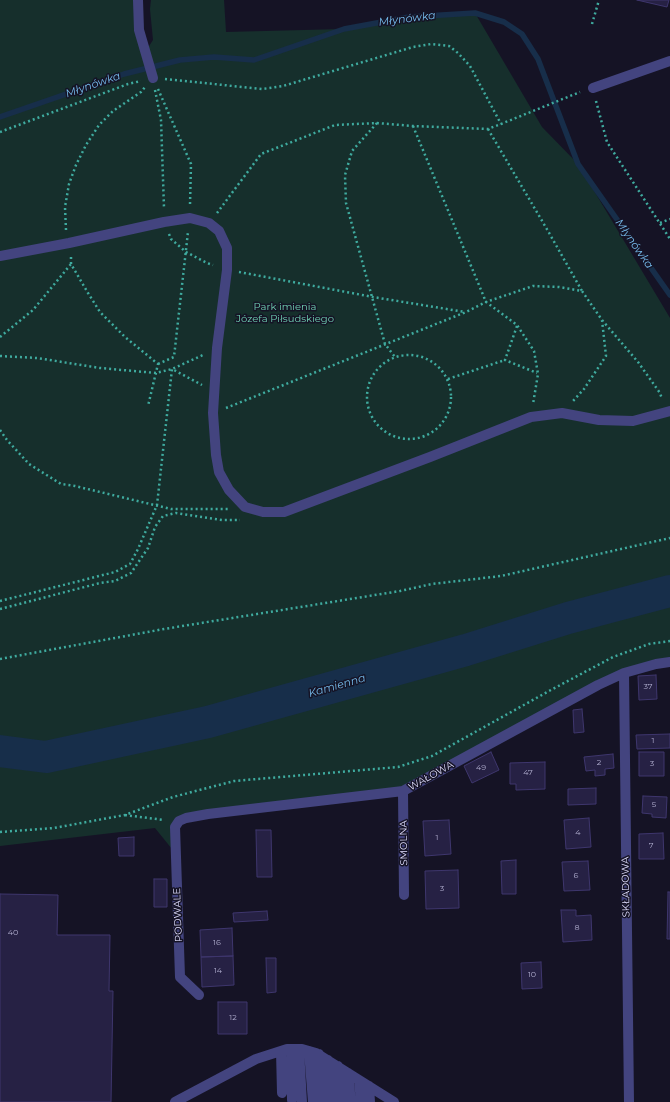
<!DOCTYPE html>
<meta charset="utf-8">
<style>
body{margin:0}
canvas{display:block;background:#151325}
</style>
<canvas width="670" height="1102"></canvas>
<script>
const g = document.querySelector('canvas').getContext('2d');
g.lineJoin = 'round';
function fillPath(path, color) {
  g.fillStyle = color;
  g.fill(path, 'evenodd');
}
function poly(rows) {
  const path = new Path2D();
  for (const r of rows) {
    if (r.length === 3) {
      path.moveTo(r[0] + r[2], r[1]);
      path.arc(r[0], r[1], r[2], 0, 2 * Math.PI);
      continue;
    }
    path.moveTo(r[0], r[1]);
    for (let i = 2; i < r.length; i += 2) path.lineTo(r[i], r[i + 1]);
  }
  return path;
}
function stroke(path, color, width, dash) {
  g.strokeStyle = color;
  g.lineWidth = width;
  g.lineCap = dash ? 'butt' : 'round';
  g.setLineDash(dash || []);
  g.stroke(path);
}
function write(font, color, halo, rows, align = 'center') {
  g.font = font + ' Montserrat,sans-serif';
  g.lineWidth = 3;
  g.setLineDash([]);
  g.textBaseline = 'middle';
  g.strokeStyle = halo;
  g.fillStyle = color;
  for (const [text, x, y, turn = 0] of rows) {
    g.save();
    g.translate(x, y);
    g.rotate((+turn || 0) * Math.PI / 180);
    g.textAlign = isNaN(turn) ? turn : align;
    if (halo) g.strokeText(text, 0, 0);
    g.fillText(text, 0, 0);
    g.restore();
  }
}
const green = poly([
 [0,0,138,0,146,51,153,40,150,9,151,0,224,0,226,32,344,29,409,17,475,13,542,127,578,164,670,318,670,662,624,673,403,791,179,821,172,849,155,828,0,846]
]);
const stream = poly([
 [0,117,124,74,180,60,214,57,254,60,344,29,409,17,475,13,504,22,522,34,538,59,578,164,670,295]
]);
const river = poly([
 [0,751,46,757,208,722,466,650,568,618,670,591]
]);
const building = poly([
 [637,0,669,0,667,7,637,0],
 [656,675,657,699,639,700,638,676,656,675],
 [582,709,584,732,574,733,573,710,582,709],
 [670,734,670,748,637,749,636,735,670,734],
 [491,752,499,770,472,783,464,766,491,752],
 [639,752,664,752,664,776,639,776,639,752],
 [613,754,614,768,605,769,605,775,595,776,595,770,586,771,584,757,613,754],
 [545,762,545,789,516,790,516,784,510,784,510,763,545,762],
 [596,788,596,804,568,805,568,789,596,788],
 [643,796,667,797,666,818,652,817,652,814,642,813,643,796],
 [589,818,591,847,566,849,564,820,589,818],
 [449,820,451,854,425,856,423,821,449,820],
 [256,830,271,830,272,877,257,877,256,830],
 [663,833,664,859,639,859,639,834,663,833],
 [134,837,134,856,119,856,118,838,134,837],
 [516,860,516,894,502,894,501,861,516,860],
 [588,861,590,890,564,891,562,862,588,861],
 [458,870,459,908,426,909,425,871,458,870],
 [154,879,167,879,167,907,154,907,154,879],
 [668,892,670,892,670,939,667,939,668,892],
 [0,894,58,895,57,935,110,935,109,991,113,991,111,1102,0,1102,0,894],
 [561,910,576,910,576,916,591,915,592,940,563,942,561,910],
 [267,911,268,920,234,922,233,913,267,911],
 [232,928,233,956,201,957,200,930,232,928],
 [233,956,234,985,202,987,201,957,233,956],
 [266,958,276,958,276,992,267,993,266,958],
 [541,962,542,988,522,989,521,963,541,962],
 [218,1002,247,1002,247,1034,218,1034,218,1002]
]);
const path = poly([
 [592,24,599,0],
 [165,79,262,89,283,86,413,47,431,44,449,46,458,53,470,66,501,124],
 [158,89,191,164,190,205],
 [155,90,161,120,164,208],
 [596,101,607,142,670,239],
 [377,123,352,151,345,175,346,203,385,344,395,357],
 [413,126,486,302,517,325,534,351,538,374,533,404],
 [488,129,548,231,582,291],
 [0,132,128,84,141,81],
 [217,213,261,154,335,125,377,123,413,126,488,129,501,124,580,92],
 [660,223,670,219],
 [66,230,65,207,69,184,76,165,86,145,99,125,113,111,141,92,145,87],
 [169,234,171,239,186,252,207,263,213,265],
 [71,257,71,264,88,293,100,312,125,337,158,364,148,406],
 [239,272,373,297,465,312],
 [602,320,638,362,660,393,662,399],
 [517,326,505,360,537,373],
 [0,337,33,310,71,264],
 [409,397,42],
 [0,356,37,358,100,368,156,373,172,369,203,355],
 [158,364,174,357,188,232],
 [448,379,505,360],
 [226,408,466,312,486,302,533,286,559,287,582,291,602,320,606,356,584,389,573,401],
 [0,430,7,440,29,464,61,484,75,486,171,509,229,509],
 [0,601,115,572,130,564,138,549,157,505,172,369,202,385],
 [0,609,100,583,115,581,131,573,148,548,155,527,163,516,176,513,222,520,240,520],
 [0,659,164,629,400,591,432,584,501,576,670,538],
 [125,815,164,820],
 [0,832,54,828,125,815,173,797,234,781,398,767,432,756,549,691,613,657,649,644,670,641]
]);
const minor = poly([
 [138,0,139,30,153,78],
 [593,88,670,61],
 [0,256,69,243,164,222,190,218,209,223,219,231,227,248,227,270,217,348,213,413,216,455,219,472,229,490,245,507,263,512,284,512,430,457,531,417,562,413,599,420,633,421,670,411],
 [624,673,629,1102],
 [403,791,404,895],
 [199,995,180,977,175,827,179,821,186,818,208,814,403,791,598,685,624,673,656,664,670,662],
 [291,1049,292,1100],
 [299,1049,302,1102],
 [281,1051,282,1093],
 [309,1051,313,1102],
 [319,1054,322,1102],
 [328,1060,332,1102],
 [338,1066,341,1102],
 [348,1073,351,1102],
 [359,1080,361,1102],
 [369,1086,370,1102],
 [175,1102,256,1059,287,1049,302,1049,316,1053,394,1102]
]);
const numberNames = [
 ["37",648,687],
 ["1",653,741],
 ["2",599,763],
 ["3",652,764],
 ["49",481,768],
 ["47",528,773],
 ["5",654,805],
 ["4",578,833],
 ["1",437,838],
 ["7",651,846],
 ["6",576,876],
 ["3",442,889],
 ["8",577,928],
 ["40",13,933],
 ["16",217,943],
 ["14",218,971],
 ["10",532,975],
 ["12",233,1018]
];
const parkNames = [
 ["Park imienia",285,307],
 ["Józefa Piłsudskiego",285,319]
];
const streetNames = [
 ["WAŁOWA",431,776,-29],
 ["SMOLNA",404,843,-91],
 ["SKŁADOWA",626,887,-91],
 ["PODWALE",178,915,-92]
];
const waterNames = [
 ["Młynówka",407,19,-7],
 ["Młynówka",93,85,-19],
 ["Młynówka",634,244,55],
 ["Kamienna",337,686,-16]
];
fillPath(green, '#162f2c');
stroke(stream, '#172e4a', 5.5);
stroke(river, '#172e4a', 32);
fillPath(building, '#262144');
stroke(building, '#3e366d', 1);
stroke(path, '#3fab9f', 2.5, [2, 3]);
stroke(minor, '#43447f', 10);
write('8px', '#afaccd', null, numberNames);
write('10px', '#70d2b4', '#151325', parkNames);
write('10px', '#dddbfb', '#151325', streetNames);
write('italic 11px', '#76bdee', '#151325', waterNames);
</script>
